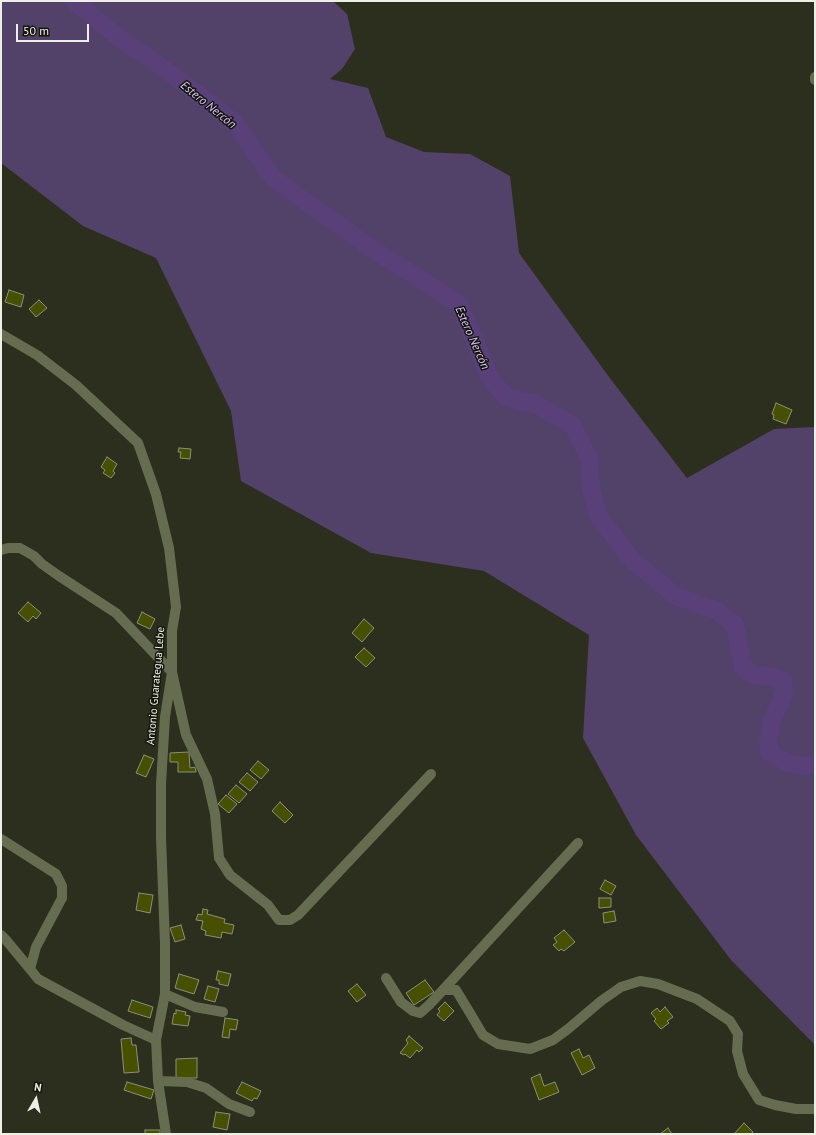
<!DOCTYPE html>
<meta charset="utf-8">
<style>
body{margin:0}
#map{position:relative;width:816px;height:1135px;overflow:hidden;background:#2c2f1d;font-family:"PT Sans",sans-serif}
canvas{display:block}
.frame{position:absolute;inset:0;border:2px solid #edf0e4;pointer-events:none}
.north{position:absolute;left:16px;top:1079px;width:40px;height:40px;-webkit-text-stroke:3px #15160e;paint-order:stroke;rotate:9deg;font-size:11px;font-weight:700;line-height:16px;text-align:center;color:#edf0e4}
.north::after{content:'';display:block;margin:auto;width:14px;height:18px;background:#edf0e4;clip-path:polygon(50% 0,100% 100%,50% 72%,0 100%)}
.scale{position:absolute;left:16px;top:24px;width:73px;height:18px;box-sizing:border-box;border:2px solid #edf0e4;border-top:0;padding-left:5px;font-size:12px;line-height:14px;white-space:nowrap;color:#edf0e4;-webkit-text-stroke:3px #15160e;paint-order:stroke}
</style>
<div id="map">
<canvas width="816" height="1135"></canvas>
<div class="frame"></div>
<div class="north">N</div>
<div class="scale">50 m</div>
</div>
<script>
const g = document.querySelector('canvas').getContext('2d');
g.lineJoin = 'round';
function fillPath(path, color) {
  g.fillStyle = color;
  g.fill(path, 'evenodd');
}
function poly(rows) {
  const path = new Path2D();
  for (const r of rows) {
    path.moveTo(r[0], r[1]);
    for (let i = 2; i < r.length; i += 2) path.lineTo(r[i], r[i + 1]);
  }
  return path;
}
function stroke(path, color, width, dash) {
  g.strokeStyle = color;
  g.lineWidth = width;
  g.lineCap = dash ? 'butt' : 'round';
  g.setLineDash(dash || []);
  g.stroke(path);
}
function write(font, color, halo, rows, align = 'center') {
  g.font = font + ' "PT Sans",sans-serif';
  g.lineWidth = 3;
  g.setLineDash([]);
  g.textBaseline = 'middle';
  g.strokeStyle = halo;
  g.fillStyle = color;
  for (const [text, x, y, turn = 0] of rows) {
    g.save();
    g.translate(x, y);
    g.rotate((+turn || 0) * Math.PI / 180);
    g.textAlign = isNaN(turn) ? turn : align;
    if (halo) g.strokeText(text, 0, 0);
    g.fillText(text, 0, 0);
    g.restore();
  }
}
const green = poly([
 [1,1,333,1,347,14,355,49,342,69,330,79,368,88,386,137,424,152,470,154,510,176,519,253,609,377,687,478,774,429,815,427,815,1045,731,960,636,835,583,738,589,635,484,571,371,553,241,481,231,411,156,258,83,226,1,163]
]);
const river = poly([
 [74,1,117,36,181,81,235,123,274,179,374,250,459,304,482,358,489,377,506,397,538,405,573,426,589,458,591,489,599,517,633,561,676,596,716,610,735,625,740,652,743,667,754,675,774,677,783,680,784,691,780,703,772,720,768,740,770,753,789,763,804,766,815,765]
]);
const building = poly([
 [9,290,24,295,21,307,5,302,9,290],
 [39,300,47,308,36,317,29,309,39,300],
 [776,403,792,410,786,424,773,419,774,415,772,414,776,403],
 [179,448,191,449,190,459,180,458,181,452,178,452,179,448],
 [107,457,117,464,113,471,115,473,111,478,103,473,105,470,101,467,107,457],
 [28,602,41,613,36,619,33,616,28,622,18,613,28,602],
 [142,612,155,619,150,629,137,623,142,612],
 [364,619,374,628,362,642,352,633,364,619],
 [364,648,375,658,366,667,355,657,364,648],
 [189,752,190,768,195,767,196,772,178,772,178,762,170,762,170,753,189,752],
 [144,755,154,759,146,777,136,773,144,755],
 [258,761,269,770,261,779,250,770,258,761],
 [247,773,258,782,250,791,239,782,247,773],
 [236,785,247,794,239,803,228,794,236,785],
 [226,795,237,804,229,813,218,804,226,795],
 [280,802,293,815,285,823,272,811,280,802],
 [605,880,616,886,611,895,600,889,605,880],
 [139,893,153,895,150,913,136,910,139,893],
 [599,898,611,898,611,907,599,908,599,898],
 [203,909,208,910,207,914,225,919,224,923,234,925,232,934,222,932,221,938,205,935,206,931,201,929,203,921,196,920,198,914,202,915,203,909],
 [614,911,616,921,604,923,603,913,614,911],
 [181,925,185,939,175,942,170,928,181,925],
 [564,930,575,942,564,951,561,949,559,951,553,945,557,942,554,938,564,930],
 [218,971,231,974,228,986,219,984,219,980,216,980,218,971],
 [179,974,199,980,194,994,175,988,179,974],
 [425,980,434,992,414,1005,406,993,425,980],
 [357,984,366,995,357,1002,348,991,357,984],
 [208,986,219,989,215,1002,204,999,208,986],
 [132,1000,153,1007,150,1018,128,1011,132,1000],
 [445,1002,454,1011,444,1021,437,1015,440,1011,438,1009,445,1002],
 [665,1007,673,1017,667,1021,669,1023,661,1029,654,1021,656,1019,651,1013,657,1008,660,1012,665,1007],
 [176,1010,186,1012,185,1015,190,1016,188,1026,172,1024,174,1013,176,1014,176,1010],
 [225,1018,238,1020,236,1030,230,1029,229,1038,222,1037,225,1018],
 [409,1036,423,1048,419,1052,417,1050,410,1058,405,1054,404,1055,400,1053,408,1043,406,1040,409,1036],
 [131,1038,132,1045,136,1045,139,1072,124,1073,121,1039,131,1038],
 [579,1049,583,1058,589,1055,595,1068,582,1075,571,1053,579,1049],
 [197,1058,197,1078,176,1078,176,1059,197,1058],
 [540,1074,544,1086,555,1082,559,1092,539,1100,531,1078,540,1074],
 [127,1082,154,1090,151,1099,124,1090,127,1082],
 [242,1082,261,1091,257,1099,254,1098,252,1101,236,1093,242,1082],
 [216,1112,230,1114,227,1130,213,1127,216,1112],
 [744,1123,753,1132,751,1134,734,1134,744,1123],
 [668,1128,672,1134,660,1134,668,1128],
 [145,1130,160,1130,160,1134,145,1134,145,1130]
]);
const street = poly([
 [815,77,815,80],
 [1,334,37,355,76,385,138,443,156,494,169,548,176,607,172,631,172,672,165,717,161,784,161,838,165,943,165,994,156,1040,158,1081,166,1134],
 [1,550,8,548,20,548,34,556,42,564,59,576,116,613,172,672,186,735,207,779,215,814,219,858,230,875,268,905,279,920,290,920,298,915,431,774],
 [1,839,56,874,62,886,62,898,36,947,30,969,38,979,123,1025,156,1040],
 [1,935,6,940,30,969],
 [386,978,401,1002,413,1011,420,1013,429,1005,443,990,456,990,470,1013,483,1035,498,1044,530,1049,553,1040,568,1029,601,1001,621,987,640,981,658,984,697,999,730,1021,738,1034,737,1051,743,1074,759,1100,775,1105,796,1109,815,1109],
 [443,990,578,843],
 [165,994,195,1007,223,1012],
 [158,1081,187,1082,206,1088,229,1104,250,1112]
]);
const streetNames = [
 ["Antonio Guarategua Lebe",156,686,-85]
];
const waterNames = [
 ["Estero Nercón",208,105,39],
 ["Estero Nercón",472,338,66]
];
fillPath(green, '#524269');
stroke(river, '#594079', 18);
fillPath(building, '#465000');
stroke(building, '#8b907a', 1);
stroke(street, '#666c50', 10);
write('11px', '#edf0e4', '#15160e', streetNames);
write('italic 12px', '#dcc7fc', '#15160e', waterNames);
</script>
